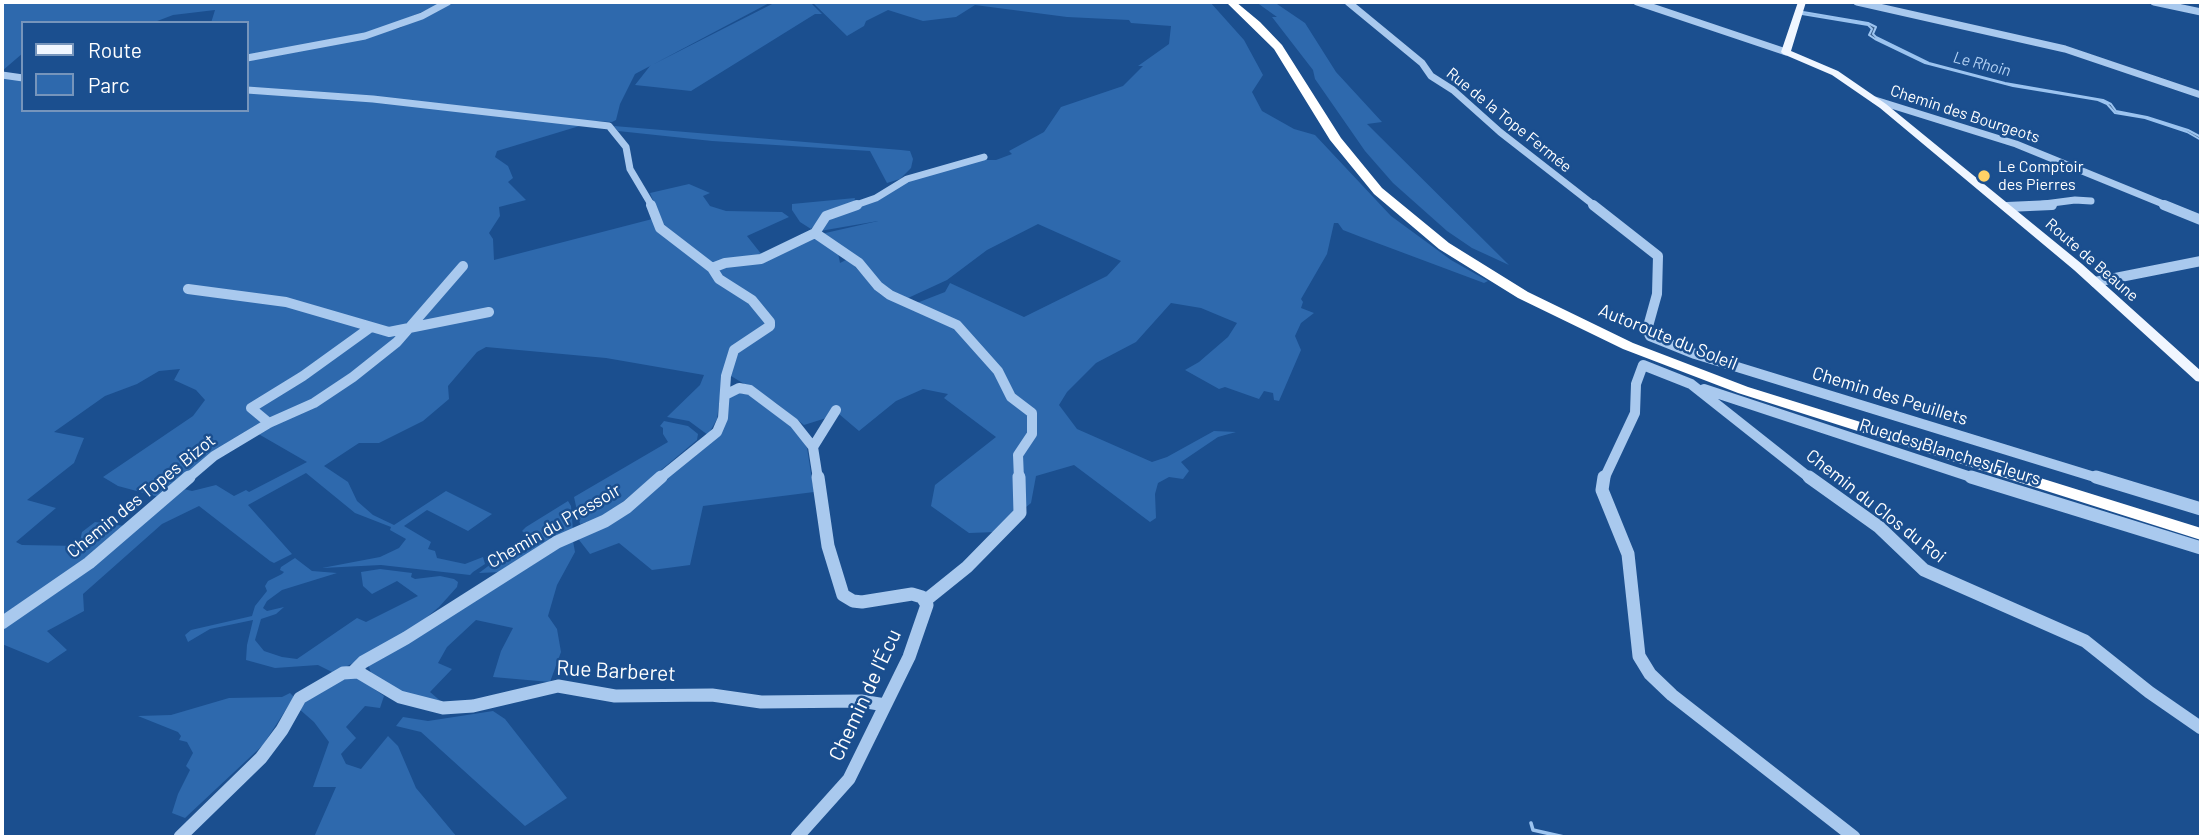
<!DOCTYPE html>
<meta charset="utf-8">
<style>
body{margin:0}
#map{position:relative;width:2203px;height:839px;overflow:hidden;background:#1b4f8f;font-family:Barlow,sans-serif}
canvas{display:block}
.frame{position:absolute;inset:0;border:4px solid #fff;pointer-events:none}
.legend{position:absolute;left:21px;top:21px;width:228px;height:91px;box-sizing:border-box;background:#1b4f8f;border:2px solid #7695bc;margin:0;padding:9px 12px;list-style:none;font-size:21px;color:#fff}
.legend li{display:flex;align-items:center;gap:14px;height:35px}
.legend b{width:35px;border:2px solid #7695bc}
</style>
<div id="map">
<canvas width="2203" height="839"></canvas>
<div class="frame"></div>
<ul class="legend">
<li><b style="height:9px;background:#f0f6ff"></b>Route</li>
<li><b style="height:19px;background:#2e69ad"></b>Parc</li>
</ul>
</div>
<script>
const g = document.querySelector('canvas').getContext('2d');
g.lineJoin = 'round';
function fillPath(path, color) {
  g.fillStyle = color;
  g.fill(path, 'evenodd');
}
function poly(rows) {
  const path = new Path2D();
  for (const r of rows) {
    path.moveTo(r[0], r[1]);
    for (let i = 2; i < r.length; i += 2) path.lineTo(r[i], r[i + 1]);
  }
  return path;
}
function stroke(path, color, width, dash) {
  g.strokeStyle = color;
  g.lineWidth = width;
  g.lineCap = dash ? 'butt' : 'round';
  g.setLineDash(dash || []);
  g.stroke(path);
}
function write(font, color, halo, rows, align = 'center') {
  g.font = font + ' Barlow,sans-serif';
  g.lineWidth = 5;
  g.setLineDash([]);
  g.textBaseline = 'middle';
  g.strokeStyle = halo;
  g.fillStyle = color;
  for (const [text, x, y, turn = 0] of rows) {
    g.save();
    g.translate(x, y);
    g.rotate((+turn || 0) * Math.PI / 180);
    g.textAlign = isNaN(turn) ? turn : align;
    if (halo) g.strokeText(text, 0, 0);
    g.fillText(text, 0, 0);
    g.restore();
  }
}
const green = poly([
 [2,2,445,2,375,32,247,57,247,23,211,23,215,10,173,15,152,23,23,23,23,53,2,71],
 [451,2,771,2,635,74,620,104,616,120,612,122,596,121,497,151,495,157,508,166,513,178,508,182,526,200,499,207,500,216,489,233,493,239,494,260,660,217,650,193,689,184,710,193,703,196,710,206,726,211,782,212,789,217,747,236,766,260,812,237,838,253,840,263,848,259,880,294,909,306,945,292,950,283,1024,317,1107,276,1121,261,1038,224,987,250,947,280,908,298,888,291,821,234,878,221,820,231,825,222,905,182,982,160,996,160,1012,154,1009,151,1044,132,1061,107,1123,86,1143,66,1138,66,1169,44,1171,26,1131,23,1129,20,1067,17,975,5,956,17,923,21,888,10,866,21,864,26,847,36,812,2,1210,2,1244,40,1263,75,1252,92,1262,111,1294,129,1315,135,1391,216,1451,260,1488,281,1484,283,1361,237,1343,230,1338,223,1334,223,1327,254,1301,299,1303,302,1301,308,1314,313,1301,323,1295,336,1301,350,1279,401,1274,400,1273,393,1264,391,1259,399,1225,387,1219,389,1185,370,1199,362,1228,337,1237,323,1201,308,1171,303,1136,342,1096,363,1067,392,1059,405,1077,429,1152,462,1167,457,1214,431,1236,432,1218,437,1181,462,1189,471,1183,479,1169,477,1158,483,1155,494,1156,518,1150,522,1074,465,1036,476,1031,503,996,532,969,533,931,506,935,485,996,437,944,398,948,394,923,389,896,401,859,431,839,414,804,425,776,403,731,376,722,381,717,419,708,435,689,421,667,417,700,385,704,375,606,358,486,347,477,352,448,386,449,399,423,421,379,443,359,443,324,466,348,482,357,501,373,515,394,525,446,491,492,514,468,531,427,510,404,526,431,542,428,549,435,551,437,558,465,564,483,557,485,564,473,572,470,575,381,565,322,568,380,557,399,548,406,539,390,530,391,527,355,513,306,473,248,505,292,554,274,563,270,561,199,506,162,524,83,594,84,611,47,631,67,650,48,663,2,644,2,77,23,79,23,110,247,110,247,60,400,28],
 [180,369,174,380,196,390,205,400,193,416,103,477,118,486,159,497,125,526,95,522,82,532,79,546,22,545,16,542,56,508,27,500,74,463,84,438,54,432,105,396,137,384,159,371],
 [255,432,307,462,249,492,246,490,234,496,216,485,192,491,180,488,226,451],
 [776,2,810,2,822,14,815,14,691,91,635,85,650,66],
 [1256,2,1274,2,1305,23,1336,72,1382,122,1367,124,1509,265,1472,248,1447,231,1393,183,1365,151,1315,79,1313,70,1272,17,1277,17],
 [614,126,901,150,910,151,913,159,911,168,900,179,887,183,870,151,712,141,618,131],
 [855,198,854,202,826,212,811,229,800,222,792,210,792,204],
 [734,391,750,395,794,426,807,448,814,492,703,506,690,565,652,570,619,543,590,554,576,536,668,475,708,444,728,396],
 [664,421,688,426,698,434,697,440,619,505,598,519,580,524,574,497,668,442,663,434,663,428,660,426],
 [568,501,571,506,573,531,501,572,479,573,528,536,522,531,526,527],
 [573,541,575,552,557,585,548,616,557,629,561,652,550,682,493,677,501,651,513,628,476,620,447,647,438,663,452,669,430,692,444,704,412,698,371,673,368,664,559,544],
 [295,558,312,571,337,573,282,590,267,601,263,608,267,611,284,607,276,614,261,619,255,640,264,651,282,657,297,659,357,618,366,622,418,596,397,581,372,594,363,586,361,572,380,569,412,573,411,577,415,579,440,576,454,579,458,582,457,587,439,607,404,636,334,673,318,665,275,668,246,660,247,645,253,620,210,629,188,642,185,635,191,630,252,616,255,606,267,591,265,586,268,581,282,574,284,572,280,570,281,567],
 [340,677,357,677,384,696,380,708,365,706,346,727,356,738,341,754,346,764,361,769,388,736,398,746,416,788,457,837,314,837,336,787,313,787,329,742,314,722,298,708,303,698],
 [290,693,294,697,263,745,185,818,172,813,178,794,190,770,186,766,193,753,187,742,179,740,181,736,178,732,138,716,171,715,229,698,282,697],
 [493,711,505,719,567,798,525,826,421,732,396,726,403,717,428,721]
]);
const water = poly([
 [1803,12,1868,23,1876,27,1873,34,1876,37,1929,63,2005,83,2103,100,2111,104,2116,111,2147,117,2188,130,2201,137,2201,140,2187,132,2145,118,2115,113,2107,104,2098,100,2013,86,1925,63,1875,39,1869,35,1872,29,1868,25,1802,14,1803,12]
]);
const stream = poly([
 [1531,823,1533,830,1564,837]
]);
const minorFar2 = poly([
 [1348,2,1422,63,1431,76,1453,90,1500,132,1595,206],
 [1637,2,1786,52],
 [1857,2,2065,49,2201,95],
 [2154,2,2201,12],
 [247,58,365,36,422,16,448,2],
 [2,75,23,78],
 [247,90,373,99,609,126,626,147,630,169,652,206],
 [1875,100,2016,144,2168,206],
 [853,206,876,198,907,179,984,157],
 [2029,206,2075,200,2091,201]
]);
const minorFar1 = poly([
 [651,205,660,228,712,268,719,279,752,300,770,322,770,326,734,350,726,376,723,418,717,432,659,479],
 [857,205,826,216,815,233,859,263,878,286,890,295,957,325,998,371,1011,397,1032,413,1032,434,1018,455,1019,479],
 [1593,205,1658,256,1657,294,1647,330,1650,336,1695,354,2101,479],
 [2164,205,2201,220],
 [2007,207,2052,205],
 [712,268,725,263,761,259,815,233],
 [2095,282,2201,261],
 [188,289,286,302,389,332,489,312],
 [1704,389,1977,479],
 [725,395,739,388,750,390,794,423,813,447,818,479],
 [269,423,251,408,303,376,371,327],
 [813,447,836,410],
 [187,479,214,456,269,423,314,403,353,377,397,342,463,266],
 [1604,479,1635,413,1636,384,1643,365,1691,384,1811,479]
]);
const minor = poly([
 [1604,477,1602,490,1628,554,1639,656,1650,674,1672,695,1854,837],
 [1809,477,1879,527,1924,570,2085,641,2149,692,2201,728],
 [1971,477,2201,548],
 [2096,477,2201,509],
 [926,600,967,567,1020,513,1019,477],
 [2,623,89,563,189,477],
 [354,671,363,662,406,638,557,542,605,521,627,507,661,477],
 [180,837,261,758,282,730,300,698,343,673,358,672,400,697,443,708,473,706,558,686,615,696,712,695,761,702,861,701,885,705],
 [797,837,849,779,909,657,927,605,922,597,912,594,862,602,853,601,843,595,828,546,818,477]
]);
const major = poly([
 [1798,2,1806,2,1791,51,1838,71,1886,104,2082,264,2201,371,2201,382,2196,381,2074,270,1880,108,1832,75,1783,54,1781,52,1798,2]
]);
const highway = poly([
 [1226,2,1236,2,1260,22,1282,45,1341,138,1382,188,1449,243,1528,292,1633,343,1748,387,2201,528,2201,540,1738,393,1623,349,1518,298,1439,249,1374,194,1330,140,1274,49,1226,2]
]);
const markers = [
 [1984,176,7,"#ffd166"]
];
const farWaternames = [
 ["Le Rhoin",1982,64,14]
];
const farStreetnames = [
 ["Chemin des Bourgeots",1965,114,18],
 ["Rue de la Tope Fermée",1509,120,39],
 ["Route de Beaune",2092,260,41]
];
const farPoinames = [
 ["Le Comptoir",1998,167],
 ["des Pierres",1998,185]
];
const streetNames = [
 ["Autoroute du Soleil",1668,337,22],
 ["Chemin des Peuillets",1890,396,17],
 ["Rue des Blanches Fleurs",1950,452,17],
 ["Chemin des Topes Bizot",141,496,-39],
 ["Chemin du Clos du Roi",1876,506,38],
 ["Chemin du Pressoir",554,526,-30]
];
const nearStreetnames = [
 ["Rue Barberet",616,671,3],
 ["Chemin de l'Écu",865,695,-65]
];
fillPath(green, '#2e69ad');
fillPath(water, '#3c6290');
stroke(water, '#9cc4f0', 2);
stroke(stream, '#9cc4f0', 3.5);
stroke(minorFar2, '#a9c9ee', 7);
stroke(minorFar1, '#a9c9ee', 10);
stroke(minor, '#a9c9ee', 13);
fillPath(major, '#f0f6ff');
fillPath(highway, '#fff');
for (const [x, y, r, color] of markers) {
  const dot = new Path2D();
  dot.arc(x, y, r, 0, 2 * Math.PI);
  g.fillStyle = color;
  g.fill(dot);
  stroke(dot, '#1b4f8f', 2.5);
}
write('italic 16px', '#b5d3f5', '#1b4f8f', farWaternames);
write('16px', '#fff', '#1b4f8f', farStreetnames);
write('16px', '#fff', '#1b4f8f', farPoinames, 'left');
write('18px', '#fff', '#1b4f8f', streetNames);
write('21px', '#fff', '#1b4f8f', nearStreetnames);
</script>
